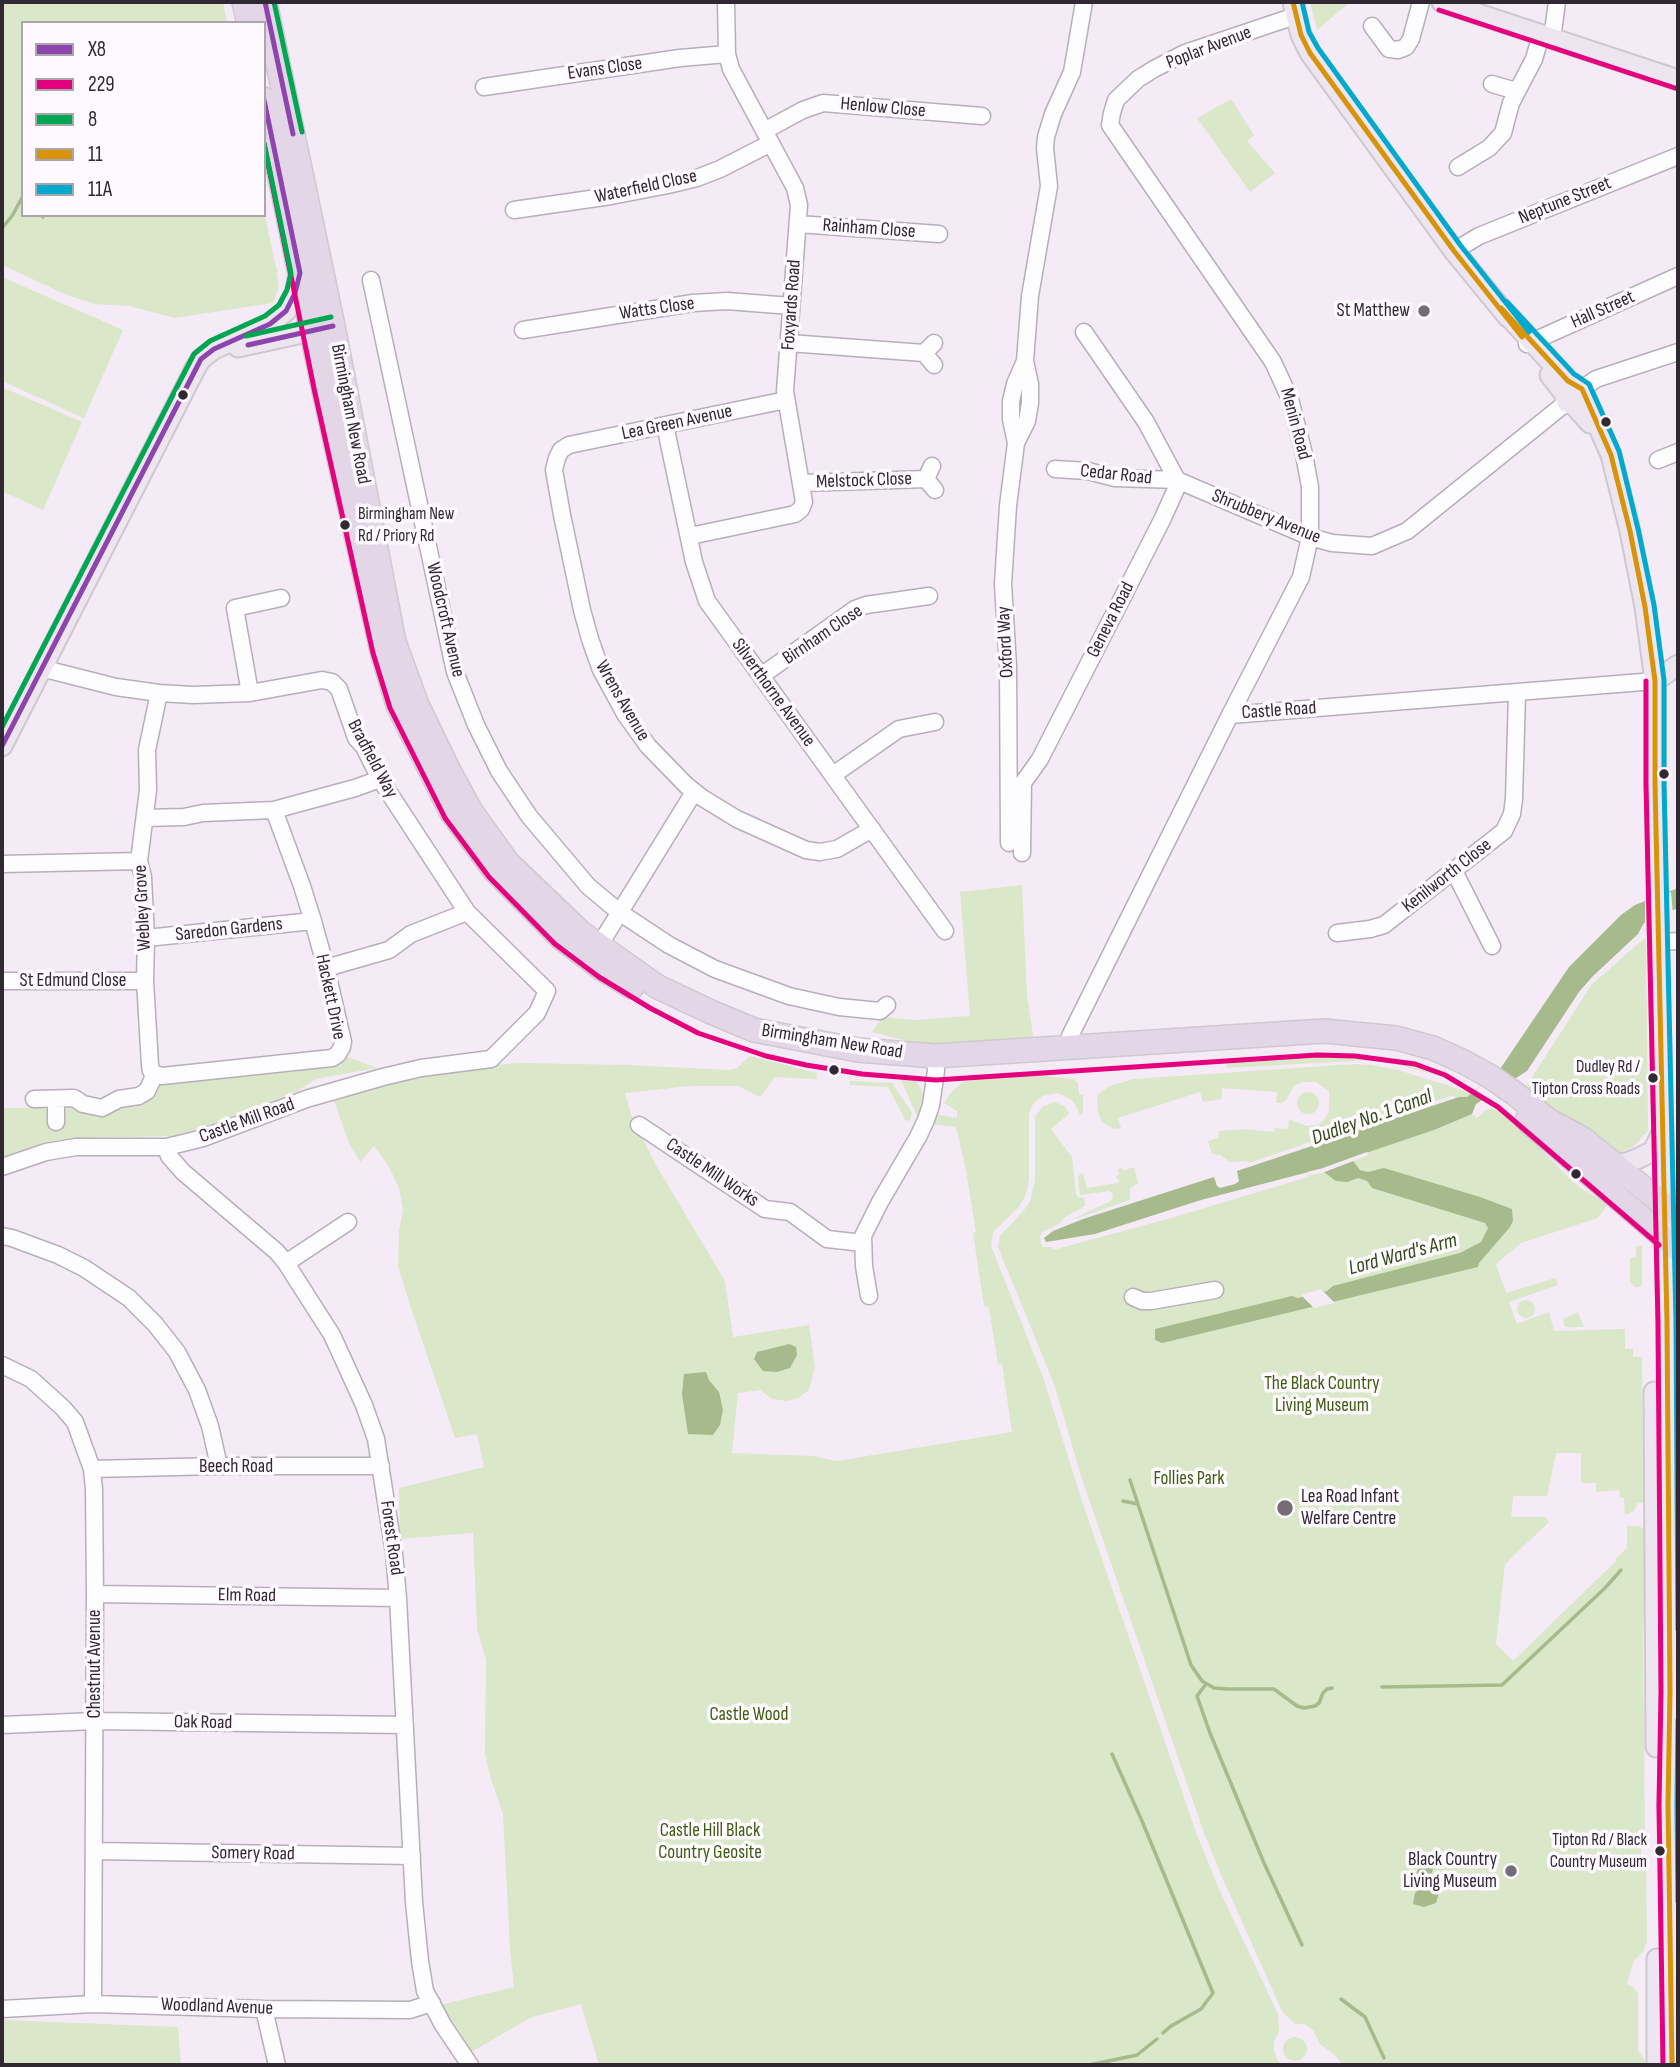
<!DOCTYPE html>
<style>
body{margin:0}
#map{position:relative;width:1680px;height:2067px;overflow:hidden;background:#f4ebf7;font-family:"Sofia Sans Condensed",sans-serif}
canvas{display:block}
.frame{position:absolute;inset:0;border:4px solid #302832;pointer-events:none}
.legend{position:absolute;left:21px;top:21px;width:245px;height:196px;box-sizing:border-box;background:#fdf9fe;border:2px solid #aba5ac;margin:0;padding:9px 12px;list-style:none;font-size:21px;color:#302832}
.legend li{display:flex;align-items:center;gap:14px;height:35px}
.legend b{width:35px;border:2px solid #aba5ac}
</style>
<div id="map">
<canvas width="1680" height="2067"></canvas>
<div class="frame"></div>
<ul class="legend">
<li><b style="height:9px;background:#8e44ad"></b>X8</li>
<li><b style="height:9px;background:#e5007d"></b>229</li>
<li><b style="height:9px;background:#00a651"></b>8</li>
<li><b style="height:9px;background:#d99308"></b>11</li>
<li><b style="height:9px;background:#00a9ce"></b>11A</li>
</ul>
</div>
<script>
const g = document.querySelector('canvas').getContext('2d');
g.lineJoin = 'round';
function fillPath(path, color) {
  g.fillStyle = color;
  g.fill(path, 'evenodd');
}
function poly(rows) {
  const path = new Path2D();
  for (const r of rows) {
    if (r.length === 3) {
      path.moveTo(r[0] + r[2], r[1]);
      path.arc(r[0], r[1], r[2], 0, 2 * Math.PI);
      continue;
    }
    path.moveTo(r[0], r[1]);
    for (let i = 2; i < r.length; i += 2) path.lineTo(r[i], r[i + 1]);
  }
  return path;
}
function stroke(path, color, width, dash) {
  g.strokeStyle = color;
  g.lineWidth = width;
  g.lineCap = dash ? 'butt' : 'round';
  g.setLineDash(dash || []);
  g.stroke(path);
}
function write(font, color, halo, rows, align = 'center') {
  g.font = font + ' "Sofia Sans Condensed",sans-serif';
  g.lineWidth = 7;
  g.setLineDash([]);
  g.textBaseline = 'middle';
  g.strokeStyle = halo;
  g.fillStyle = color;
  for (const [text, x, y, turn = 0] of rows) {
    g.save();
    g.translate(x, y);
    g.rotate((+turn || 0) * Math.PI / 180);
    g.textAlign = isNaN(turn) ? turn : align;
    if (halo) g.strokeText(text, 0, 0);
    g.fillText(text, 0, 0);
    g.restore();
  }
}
const green = poly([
 [2,2,223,2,227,23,23,23,23,215,264,215,264,211,276,268,278,270,277,273,279,286,273,303,174,318,130,306,95,304,67,295,2,265],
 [1310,2,1350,2,1317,30],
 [1231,99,1254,135,1247,141,1275,173,1250,192,1197,118],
 [2,277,123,330,84,418,2,381],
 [2,387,82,422,43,510,2,491],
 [1022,885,1027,995,1034,1042,919,1044,872,1032,882,1017,915,1020,970,1016,960,892],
 [1646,937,1648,1131,1634,1146,1613,1156,1535,1104,1527,1085,1592,984],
 [1321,1052,1387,1058,1424,1067,1443,1075,1443,1077,1403,1066,1370,1060,1226,1068,1228,1059],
 [750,1056,817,1073,816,1079,775,1077,760,1097,738,1086,690,1086,625,1093,632,1117,656,1165,725,1281,733,1337,809,1325,815,1367,809,1390,798,1398,787,1401,772,1399,760,1390,738,1393,732,1453,812,1456,837,1461,1012,1432,1002,1364,998,1364,989,1307,984,1306,973,1233,976,1232,966,1170,956,1127,931,1124,934,1114,957,1118,957,1111,944,1103,953,1090,963,1082,981,1078,1038,1075,1074,1079,1078,1083,1079,1095,1083,1095,1083,1112,1080,1116,1078,1110,1072,1100,1058,1093,1042,1096,1032,1105,1029,1114,1029,1179,1026,1195,1018,1208,993,1232,991,1246,1043,1377,1082,1501,1197,1835,1219,1889,1278,2014,1279,2031,1274,2041,1274,2051,1278,2061,1282,2065,599,2065,581,2004,532,2017,471,2052,455,2031,440,2005,514,1987,510,1949,503,1814,491,1779,485,1754,486,1660,477,1629,473,1533,400,1539,399,1488,484,1467,477,1434,455,1438,409,1302,398,1266,399,1232,403,1209,399,1188,388,1165,374,1146,360,1162,349,1143,334,1101,369,1090,431,1074,471,1067,519,1063,627,1065,730,1070,737,1068],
 [347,1057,377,1068,316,1079,297,1091,224,1121,173,1136,76,1138,52,1141,2,1159,2,1108,45,1108,48,1110,63,1111,69,1107,76,1106,90,1114,106,1115,157,1083,322,1066],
 [1355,1064,1372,1065,1398,1070,1472,1093,1467,1097,1456,1098,1454,1095,1383,1118,1379,1108,1344,1119,1348,1129,1249,1163,1247,1161,1230,1162,1220,1155,1212,1154,1208,1141,1218,1138,1219,1131,1246,1129,1274,1132,1275,1128,1288,1129,1289,1119,1306,1126,1318,1125,1325,1119,1329,1110,1329,1091,1316,1082,1303,1082,1294,1086,1286,1100,1281,1103,1276,1103,1277,1092,1222,1088,1221,1099,1203,1102,1200,1092,1118,1118,1121,1128,1114,1129,1102,1122,1098,1112,1097,1095,1110,1086,1134,1079],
 [900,1078,915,1080,920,1087,925,1100,921,1117,917,1116],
 [850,1081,892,1083,912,1113,910,1120,906,1121,888,1087,850,1085],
 [1308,1103,11],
 [1054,1102,1065,1106,1069,1114,1051,1129,1072,1157,1076,1194,1078,1197,1084,1198,1085,1206,1065,1217,1059,1224,1042,1232,1040,1237,1041,1244,1043,1247,1052,1247,1053,1250,1171,1218,1308,1177,1307,1172,1320,1169,1370,1151,1434,1130,1472,1114,1477,1118,1486,1110,1494,1109,1504,1112,1516,1124,1571,1180,1582,1189,1608,1204,1598,1218,1521,1243,1496,1264,1506,1293,1555,1278,1558,1285,1509,1302,1517,1324,1549,1312,1554,1331,1625,1329,1625,1349,1633,1349,1633,1357,1642,1357,1643,1503,1638,1503,1634,1511,1625,1515,1624,1498,1620,1497,1619,1490,1596,1492,1596,1483,1581,1483,1581,1453,1556,1453,1547,1496,1513,1496,1511,1517,1545,1517,1549,1522,1505,1564,1496,1644,1513,1661,1616,1561,1615,1559,1627,1548,1627,1526,1638,1526,1645,1529,1645,1595,1643,1636,1645,1847,1641,1847,1641,1859,1646,1859,1647,1941,1643,1952,1634,1960,1627,1984,1633,1987,1638,1994,1638,2051,1645,2060,1646,2065,1343,2065,1335,2055,1320,2044,1313,2030,1304,2024,1295,2024,1282,2011,1222,1877,1204,1833,1082,1479,1054,1384,998,1247,1000,1236,1024,1210,1030,1202,1035,1180,1035,1117,1042,1107],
 [1134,1167,1138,1183,1130,1188,1130,1200,1066,1222,1111,1201,1113,1197,1112,1193,1109,1191,1080,1195,1078,1177,1080,1174,1083,1173,1087,1188,1118,1183,1119,1180,1115,1176,1119,1175,1118,1169,1122,1168,1123,1171],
 [1636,1246,1642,1246,1642,1284,1641,1287,1635,1287,1630,1282,1630,1258,1636,1257],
 [1526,1309,9],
 [1578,1312,1584,1327,1565,1327,1563,1319],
 [2,2020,178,2027,181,2065,2,2065],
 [1295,2049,12]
]);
const water = poly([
 [1678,888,1678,908,1644,923,1638,934,1592,977,1579,992,1527,1071,1476,1104,1472,1114,1434,1130,1351,1158,1360,1170,1368,1172,1384,1168,1480,1197,1512,1209,1513,1221,1510,1227,1479,1263,1478,1267,1162,1343,1155,1340,1155,1329,1292,1296,1298,1298,1327,1291,1333,1286,1460,1253,1481,1242,1488,1228,1485,1223,1372,1188,1367,1181,1358,1178,1347,1182,1336,1181,1320,1169,1201,1200,1095,1234,1046,1242,1044,1238,1053,1231,1083,1219,1214,1177,1217,1186,1220,1188,1235,1184,1239,1181,1237,1171,1459,1097,1467,1097,1500,1069,1569,967,1621,915,1635,905],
 [789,1344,796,1347,797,1355,790,1368,777,1372,763,1371,754,1359,757,1352],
 [706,1372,709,1380,719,1392,723,1410,720,1425,713,1435,688,1434,682,1394,684,1374],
 [1428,1866,1431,1866,1433,1869,1431,1875,1424,1880,1417,1880,1415,1878,1418,1869],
 [1431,1884,1436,1885,1440,1889,1436,1903,1424,1907,1413,1904,1415,1893,1419,1889]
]);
const pier = poly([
 [1671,892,1673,915,1645,928,1645,902],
 [1500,1069,1518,1080,1487,1101,1472,1093],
 [1367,1152,1369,1155,1322,1173,1308,1175,1307,1172,1320,1169],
 [1321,1289,1335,1303,1314,1308,1301,1295]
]);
const stream = poly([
 [43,217,44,215],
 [2,228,12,216,23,196],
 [1130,1480,1191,1665,1202,1681,1214,1688,1228,1689,1274,1689,1297,1706,1304,1708,1315,1706,1319,1703,1323,1693,1327,1689,1332,1688],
 [1123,1501,1138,1504],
 [1206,1684,1197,1696,1210,1733,1264,1863,1302,1945],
 [1382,1687,1502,1685,1605,1588,1621,1570],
 [1112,1754,1142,1821,1213,1993,1201,2009,1171,2026,1163,2033],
 [1341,1999,1365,2017,1384,2058],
 [1089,2065,1137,2055,1157,2039]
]);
const minor = poly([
 [1372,26,1389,49,1398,50,1406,47,1411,39,1421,2],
 [1552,39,1557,2],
 [1492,84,1516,91],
 [484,87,680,58,727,54],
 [764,131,803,110,823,103,982,116],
 [1458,167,1489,148,1503,133,1511,103,1534,59,1541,35],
 [514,210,611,196,668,185,697,178,720,169,771,143],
 [798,224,939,234],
 [1454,251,1479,236,1678,156],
 [371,280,455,672,476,725,499,771,529,816,588,886,619,912,669,945,715,969,789,996,839,1007,880,1011,887,1005],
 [523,330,693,303,727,301,791,306],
 [1084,332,1146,422,1177,480,1310,537,1332,543,1372,546,1407,531,1567,402],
 [789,343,924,353],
 [934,343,924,353,934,365],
 [1527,344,1678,276],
 [1582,389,1596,379,1678,352],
 [786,400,569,445,561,450,557,458,554,470,562,515,582,610,590,639,601,670,625,714,648,746,686,785,701,797,737,819,806,850,820,852,837,849,872,829],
 [665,425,694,562,707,601,945,931],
 [1016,443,1011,419,1011,401,1015,384,1025,361],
 [1658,460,1678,452],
 [932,466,926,479,935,490],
 [802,483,926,479],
 [690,536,795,514,801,509,804,502,785,391,799,205,795,188,731,69,727,54,726,2],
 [761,676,855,609,866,605,929,596],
 [159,693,147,750,148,790,139,861,143,877,146,938,145,981,150,1065,151,1071,155,1074,162,1076,332,1058,338,1054,342,1047,343,1042,326,968,313,921,302,886,274,810],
 [250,693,235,608,281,598],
 [1230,715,1301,577,1310,537,1310,487,1304,454,1290,399,1273,362,1110,125,1112,113,1116,100,1138,79,1154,69,1185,53,1295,16],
 [833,775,899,729,935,722],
 [145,818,184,817,203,813,274,810,355,788,380,779],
 [1009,843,1008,666,1003,584,1008,506,1016,443,1027,421,1030,403,1030,384,1025,361,1030,296,1049,186,1045,148,1046,137,1053,114,1072,72,1084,2],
 [1022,853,1023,783,1040,759,1162,520,1176,489,1177,480,1115,478,1088,471,1055,469],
 [2,864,139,861],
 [1454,871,1492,946],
 [1337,933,1370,929,1384,925,1504,831,1512,814,1514,799,1517,693],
 [146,938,313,921],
 [1658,942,1678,941],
 [594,954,694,792],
 [326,968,389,950,411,934,467,912],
 [2,981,145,981],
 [1071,1048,1070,1036,1074,1028,1230,715,1655,681],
 [34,1099,74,1098,83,1104,102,1108,119,1099,139,1096,147,1091,155,1074],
 [56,1099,56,1122],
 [639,1125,765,1209,790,1212,827,1239,863,1243],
 [166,1147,169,1156,183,1172,277,1252,286,1263,332,1335,364,1405,376,1439,394,1553,398,1598,414,1902,420,1961,425,1991,443,2025,470,2065],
 [2,1167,46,1152,76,1147,166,1147,179,1144,203,1138,306,1099,383,1077,421,1068,491,1059,537,1013,547,991,467,912,380,779,364,747,356,738,339,689,332,682,322,680,250,693,193,695,159,693,116,687,41,668],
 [2,1236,12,1238,58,1255,84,1268,129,1298,155,1324,177,1352,197,1390,210,1426,219,1466],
 [286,1263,348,1222],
 [869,1296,864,1266,863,1236,880,1202,918,1137,926,1120,931,1105,936,1071,935,1056],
 [1133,1297,1142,1301,1151,1301,1215,1290],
 [2,1365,31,1379,63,1408,75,1422,92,1469,94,1489,95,1594,93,2004],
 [92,1469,219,1466,381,1466],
 [95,1594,398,1598],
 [2,1725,95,1721,405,1725],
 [95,1851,412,1856],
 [2,2009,93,2004,264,2009,410,2010,432,2003],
 [264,2009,277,2065]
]);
const major = poly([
 [1293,2,1301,35,1310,53,1454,251,1508,317],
 [1442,2,1678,80],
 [1501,308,1568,381,1582,389,1611,455,1630,531,1645,607,1655,681,1655,783,1667,1322,1670,1692,1668,1805,1672,2065],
 [238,347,325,328],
 [1550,375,1564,393,1567,402,1574,405,1590,423],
 [1655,681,1678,665],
 [2,746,196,367,201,359,214,349,270,324,286,311,295,293,299,274],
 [1612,1162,1624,1164,1639,1158,1653,1151,1662,1133],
 [1654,1392,1656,1747],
 [1657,2065,1657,1959]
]);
const highway = poly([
 [244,2,249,23],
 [265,2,333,326,394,642,417,705,448,769,470,810,508,863,580,932,658,987,711,1012,754,1030,858,1050,935,1056,1324,1031,1396,1038,1433,1048,1464,1062,1491,1077,1514,1093,1548,1120,1583,1139,1678,1216],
 [264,99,324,391,382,651,398,705,452,813,495,871,560,937,604,970,632,987],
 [1527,1120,1678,1249]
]);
const bus1 = poly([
 [265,2,293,134],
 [248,345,333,326],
 [2,746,201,359,214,349,270,324,286,311,295,293,300,273,264,100]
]);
const bus2 = poly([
 [1439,10,1675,88],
 [264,144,315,393,373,653,390,708,445,818,489,877,555,944,599,977,650,1008,698,1033,766,1056,806,1065,862,1074,936,1080,1317,1055,1355,1056,1415,1064,1445,1075,1498,1107,1659,1245],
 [1646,681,1646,783,1658,1322,1661,1692,1659,1805,1663,2065]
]);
const bus3 = poly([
 [274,2,302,132],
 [246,336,331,317],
 [2,727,194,354,210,341,265,316,279,305,287,290,291,273,264,143]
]);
const bus4 = poly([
 [1293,2,1301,35,1310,53,1454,251,1522,337],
 [1501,308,1568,381,1582,389,1611,455,1630,531,1645,607,1655,681,1655,783,1667,1322,1670,1692,1668,1805,1672,2065]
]);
const bus5 = poly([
 [1302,2,1309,32,1318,48,1461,246,1529,332],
 [1507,302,1574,374,1589,384,1619,451,1638,529,1654,605,1664,680,1664,783,1676,1322,1678,1630],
 [1678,1720,1677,1805,1678,1902]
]);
const markers = [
 [1424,311,7,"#756c77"],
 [183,395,6,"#302832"],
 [1606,422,6,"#302832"],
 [345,525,6,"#302832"],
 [1664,774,6,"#302832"],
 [834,1070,6,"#302832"],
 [1653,1078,6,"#302832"],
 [1576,1174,6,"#302832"],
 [1285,1508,9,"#756c77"],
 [1660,1851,6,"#302832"],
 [1511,1871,7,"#756c77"]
];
const busNames = [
 ["Birmingham New",358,515,"left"],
 ["Rd / Priory Rd",358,537,"left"],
 ["Dudley Rd /",1640,1068],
 ["Tipton Cross Roads",1640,1090],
 ["Tipton Rd / Black",1647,1841],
 ["Country Museum",1647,1863]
];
const streetNames = [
 ["Poplar Avenue",1209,48,-21],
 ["Evans Close",605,69,-8],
 ["Henlow Close",883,108,5],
 ["Waterfield Close",646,187,-12],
 ["Neptune Street",1565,201,-22],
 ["Rainham Close",869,229,4],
 ["Foxyards Road",792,305,-86],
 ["Watts Close",657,309,-8],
 ["Hall Street",1603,310,-24],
 ["Birmingham New Road",350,414,79],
 ["Lea Green Avenue",677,423,-12],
 ["Menin Road",1295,424,75],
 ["Cedar Road",1116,475,6],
 ["Melstock Close",864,481,-2],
 ["Shrubbery Avenue",1266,517,22],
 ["Woodcroft Avenue",445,620,77],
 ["Geneva Road",1111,620,-63],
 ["Birnham Close",823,635,-34],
 ["Oxford Way",1006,642,-93],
 ["Silverthorne Avenue",773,693,54],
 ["Wrens Avenue",622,701,60],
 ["Castle Road",1279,711,-4],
 ["Bradfield Way",372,759,62],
 ["Kenilworth Close",1447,876,-38],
 ["Webley Grove",143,908,-93],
 ["Saredon Gardens",229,930,-6],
 ["St Edmund Close",73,981],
 ["Hackett Drive",330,997,78],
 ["Birmingham New Road",832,1042,9],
 ["Castle Mill Road",247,1121,-20],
 ["Castle Mill Works",712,1173,34],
 ["Beech Road",236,1467],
 ["Forest Road",391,1538,82],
 ["Elm Road",247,1596,1],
 ["Chestnut Avenue",95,1664,-90],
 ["Oak Road",203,1723,1],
 ["Somery Road",253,1854,1],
 ["Woodland Avenue",217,2007,2]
];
const poiNames = [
 ["St Matthew",1410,311],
 ["Lea Road Infant",1301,1497,"left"],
 ["Welfare Centre",1301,1519,"left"],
 ["Black Country",1497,1860],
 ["Living Museum",1497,1882]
];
const parkNames = [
 ["The Black Country",1322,1384],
 ["Living Museum",1322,1406],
 ["Follies Park",1189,1479],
 ["Castle Wood",749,1715],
 ["Castle Hill Black",710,1831],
 ["Country Geosite",710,1853]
];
const waterNames = [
 ["Dudley No. 1 Canal",1372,1118,-20],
 ["Lord Ward's Arm",1403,1255,-15]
];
fillPath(green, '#dae7c8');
fillPath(water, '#a6ba8c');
fillPath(pier, '#f4ebf7');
stroke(stream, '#a6ba8c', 3.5);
stroke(minor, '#b6afb9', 19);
stroke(major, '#cec9cf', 23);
stroke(highway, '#cec9cf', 26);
stroke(minor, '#fdfcfe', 16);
stroke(major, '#ede6f0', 19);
stroke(highway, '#e3d7e7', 23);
stroke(bus1, '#8e44ad', 5);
stroke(bus2, '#e5007d', 5);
stroke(bus3, '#00a651', 5);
stroke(bus4, '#d99308', 5);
stroke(bus5, '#00a9ce', 5);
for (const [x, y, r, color] of markers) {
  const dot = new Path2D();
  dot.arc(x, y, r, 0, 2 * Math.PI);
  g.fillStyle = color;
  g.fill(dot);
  stroke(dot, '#fdf9fe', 2.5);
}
write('17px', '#302832', '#fdf9fe', busNames, 'right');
write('19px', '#302832', '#fdf9fe', streetNames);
write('19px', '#302832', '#fdf9fe', poiNames, 'right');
write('19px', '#3f5d0e', '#fdf9fe', parkNames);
write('italic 21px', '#354b17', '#fdf9fe', waterNames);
</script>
